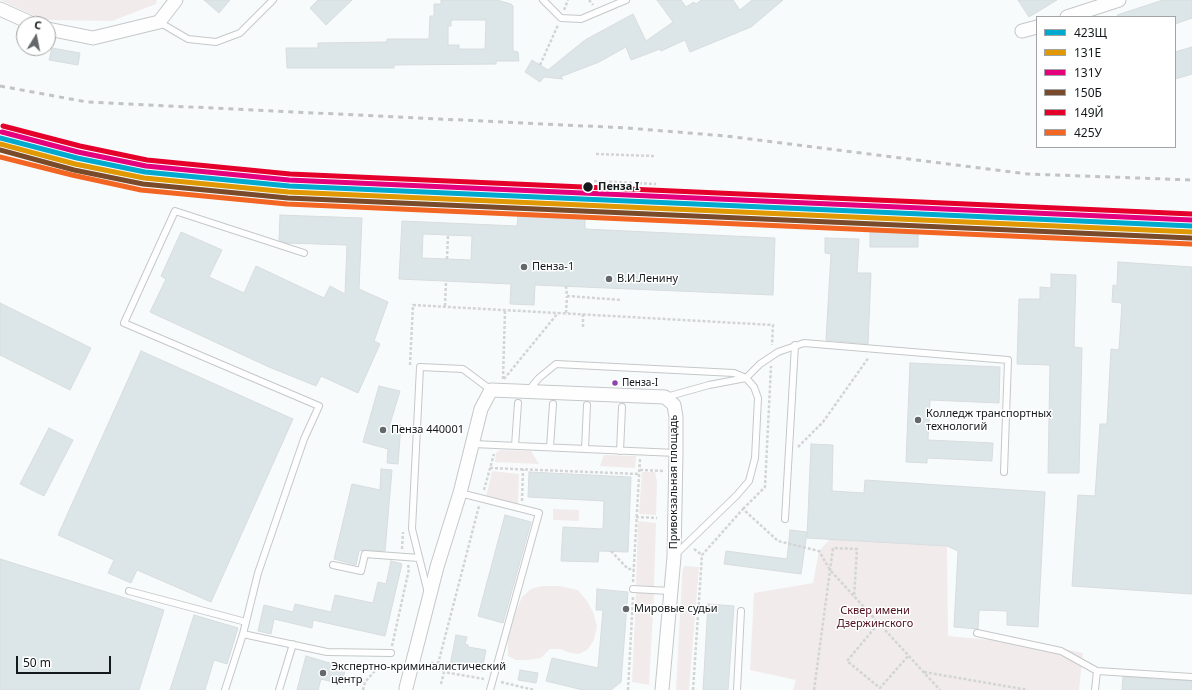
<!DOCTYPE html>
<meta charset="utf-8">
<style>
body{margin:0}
#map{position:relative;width:1192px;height:690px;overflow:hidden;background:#f8fbfc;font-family:"Noto Sans",sans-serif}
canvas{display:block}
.legend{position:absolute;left:1036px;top:16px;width:140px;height:132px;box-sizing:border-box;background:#fff;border:1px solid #a1a3a4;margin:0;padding:5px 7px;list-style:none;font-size:12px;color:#14191b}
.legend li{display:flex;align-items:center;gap:8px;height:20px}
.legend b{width:20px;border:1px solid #a1a3a4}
.north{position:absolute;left:16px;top:16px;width:40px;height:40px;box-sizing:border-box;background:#fff;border:1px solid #a1a3a4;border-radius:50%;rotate:10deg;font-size:11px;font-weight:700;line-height:16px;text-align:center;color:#14191b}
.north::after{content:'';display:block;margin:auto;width:14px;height:18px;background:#64686a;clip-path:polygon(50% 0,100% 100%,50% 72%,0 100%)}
.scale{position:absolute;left:16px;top:656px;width:95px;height:18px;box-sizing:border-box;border:2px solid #14191b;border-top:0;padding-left:5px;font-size:12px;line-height:14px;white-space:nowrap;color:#14191b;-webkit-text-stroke:3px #fff;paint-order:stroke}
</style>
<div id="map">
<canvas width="1192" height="690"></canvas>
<ul class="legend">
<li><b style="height:5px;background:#00a9ce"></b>423Щ</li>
<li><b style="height:5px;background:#e09803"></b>131Е</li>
<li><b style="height:5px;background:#e5007d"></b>131У</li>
<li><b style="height:5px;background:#7a4b2a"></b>150Б</li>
<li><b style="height:5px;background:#e4002b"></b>149Й</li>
<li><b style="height:5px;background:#f26522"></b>425У</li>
</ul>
<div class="north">С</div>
<div class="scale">50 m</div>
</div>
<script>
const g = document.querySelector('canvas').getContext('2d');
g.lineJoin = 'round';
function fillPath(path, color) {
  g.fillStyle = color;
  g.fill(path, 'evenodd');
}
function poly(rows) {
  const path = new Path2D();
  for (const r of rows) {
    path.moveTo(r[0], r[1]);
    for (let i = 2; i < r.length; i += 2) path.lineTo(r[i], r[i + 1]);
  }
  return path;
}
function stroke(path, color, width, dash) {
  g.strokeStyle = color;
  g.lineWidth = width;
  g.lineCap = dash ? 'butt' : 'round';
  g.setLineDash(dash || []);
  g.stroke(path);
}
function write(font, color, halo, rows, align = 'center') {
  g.font = font + ' "Noto Sans",sans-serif';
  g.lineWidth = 3;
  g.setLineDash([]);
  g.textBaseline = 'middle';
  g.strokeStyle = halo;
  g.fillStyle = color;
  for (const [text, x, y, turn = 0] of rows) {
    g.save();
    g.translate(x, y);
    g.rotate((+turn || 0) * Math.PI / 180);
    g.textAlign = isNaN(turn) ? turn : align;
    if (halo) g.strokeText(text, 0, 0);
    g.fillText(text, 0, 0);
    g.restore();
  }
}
const green = poly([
 [0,0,157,0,156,4,112,21,44,20],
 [500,450,531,451,539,464,495,462,496,453],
 [604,455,636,456,635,468,600,466],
 [492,471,519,474,518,504,486,497],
 [642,472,655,472,657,482,656,515,639,514],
 [553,509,579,510,579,521,553,520],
 [638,521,656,523,654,587,636,585],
 [830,539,947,546,948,636,1045,645,1083,653,1079,690,793,690,796,680,750,670,754,593,813,583,819,551],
 [685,566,699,567,689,690,676,690,682,578,683,568],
 [542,586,560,586,578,590,587,601,593,612,597,626,594,640,587,650,579,654,571,653,560,649,550,649,541,658,528,660,516,660,508,656,508,631,522,597,531,589],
 [636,593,654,594,649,685,632,682]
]);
const building = poly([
 [204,0,230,0,219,13,204,0],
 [318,0,352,0,326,25,310,8,318,0],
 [441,0,497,0,511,4,513,6,513,51,518,52,519,61,496,61,496,64,394,65,394,68,287,68,286,48,318,48,318,43,387,42,387,39,429,39,430,16,434,16,434,4,441,4,441,0],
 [451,20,486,20,485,49,459,49,459,45,448,45,448,26,451,26,451,20],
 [657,0,681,0,686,7,694,2,696,4,701,0,733,0,740,10,752,0,783,0,751,27,690,52,685,40,661,51,660,49,631,60,626,47,599,62,560,77,563,79,544,77,540,82,525,72,532,60,548,70,585,40,633,14,646,41,673,22,657,0],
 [1018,0,1057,0,1029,17,1018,0],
 [1163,0,1192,0,1192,18,1175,24,1175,17,1118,17,1117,15,1163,0],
 [1192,47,1192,74,1175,79,1175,52,1192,47],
 [52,48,80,53,78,65,49,60,52,48],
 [280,215,362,218,359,289,388,302,374,341,380,344,358,393,321,376,316,386,269,367,150,312,166,279,161,276,181,232,222,250,209,277,244,293,256,266,324,298,330,286,345,294,347,245,286,243,279,240,280,215],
 [518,216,585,219,585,229,775,238,773,295,535,285,534,305,510,304,511,284,399,279,402,221,517,226,518,216],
 [423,234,472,236,471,260,422,258,423,234],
 [870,232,918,233,918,247,870,247,870,232],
 [825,238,859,239,857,273,871,273,868,344,826,340,831,254,825,253,825,238],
 [1118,262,1192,267,1192,594,1072,586,1078,495,1095,496,1100,424,1107,424,1111,349,1119,350,1122,303,1112,302,1113,285,1117,286,1118,262],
 [1051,274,1076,275,1074,347,1082,348,1079,473,1048,473,1050,365,1017,364,1019,299,1040,299,1040,287,1051,288,1051,274],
 [0,303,91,348,70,390,0,355,0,303],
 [141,351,293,419,211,602,137,570,131,583,108,573,114,560,58,535,141,351],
 [910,363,1000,367,999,403,930,400,928,440,993,443,992,461,927,458,927,463,906,462,910,363],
 [379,386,400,391,390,424,401,425,398,464,387,463,388,449,363,442,379,386],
 [49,428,73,440,44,496,20,484,49,428],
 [811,444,833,445,832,491,864,493,865,480,1045,492,1038,627,1007,625,1007,611,979,610,978,629,954,627,958,551,947,546,807,538,811,444],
 [381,469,392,470,385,551,365,550,359,551,356,565,334,559,352,484,380,490,381,469],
 [529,472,631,477,628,552,599,551,598,562,561,561,563,527,603,529,604,501,528,497,529,472],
 [505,515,531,522,503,623,478,616,505,515],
 [790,530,807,532,801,574,724,564,726,551,787,559,790,530],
 [0,559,164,610,139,690,0,690,0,559],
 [391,561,402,564,385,636,313,620,312,628,274,619,271,634,258,631,264,605,293,612,295,604,331,612,335,595,373,603,378,582,386,584,391,561],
 [597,589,628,592,621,682,611,690,583,690,546,681,552,658,598,668,603,610,596,610,597,589],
 [708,604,734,606,728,690,703,690,708,604],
 [194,615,238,628,227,664,214,660,205,690,170,690,194,615],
 [456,635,467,637,465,644,468,645,468,647,486,650,482,671,450,665,456,635],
 [306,656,346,668,341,684,321,679,318,690,297,690,306,656],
 [520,670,538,673,536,683,518,680,520,670],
 [1123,677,1192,681,1192,690,1122,690,1123,677]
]);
const path = poly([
 [589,0,593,5],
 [564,10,568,0],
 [540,65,558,25],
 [596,154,654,156],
 [594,181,656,184],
 [447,259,448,236],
 [566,286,567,296,622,300],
 [445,306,446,281],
 [566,313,567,296],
 [583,327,583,314],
 [410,365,413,305,773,325,772,345],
 [503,379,505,310],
 [504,379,558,313],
 [798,447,823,422,869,357],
 [490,468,639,474],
 [640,470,665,471],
 [484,490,494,454],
 [522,501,523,469],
 [743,509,765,487,771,366],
 [636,517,657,518],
 [402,549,403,532],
 [694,549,702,555],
 [611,551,628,569,634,569],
 [633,582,640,459],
 [878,624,847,661,880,688,908,656],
 [392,646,409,569,408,565],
 [431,663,438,664,444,672,484,679],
 [438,664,479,506],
 [924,672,1028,690],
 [501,682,534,690],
 [441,684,444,672],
 [363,690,365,682,383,662],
 [628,690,633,597],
 [693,690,702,555,743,509,778,541,819,551,830,570,940,690],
 [814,690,833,548,857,549,854,597]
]);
const service = poly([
 [543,0,561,18,581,19,626,0],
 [159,22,188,39,216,42,240,33,273,0],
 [528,391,539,378,556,364,734,373,746,378,754,387,758,398,755,458,749,481,737,495,675,555],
 [666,397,709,385,746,378,760,364,778,352,804,343,1008,360,1004,472],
 [473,444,676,453],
 [515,446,518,403],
 [550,447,553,404],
 [585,449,587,405],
 [620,451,622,407],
 [460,493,539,513,490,690],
 [785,519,795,345],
 [333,565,361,571,365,554,419,558],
 [633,589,670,591],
 [129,591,246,622],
 [428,593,412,529,420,367,463,369,491,390],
 [977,633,1061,651,1097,671,1192,677],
 [243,634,258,573,304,439,319,406,124,323,175,211,304,253],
 [225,690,243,634,327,652,391,653],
 [279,690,293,644],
 [737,690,741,611],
 [1095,690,1097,671]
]);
const minor = poly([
 [0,9,33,24],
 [1067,17,1119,0],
 [48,29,93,38,159,22,176,0],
 [1022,31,1037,27],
 [406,688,437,567,460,493,481,409,491,390,665,397,674,405,676,417,676,453,674,557,662,690]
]);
const rail = poly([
 [0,86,87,102,627,128,726,136,1028,174,1192,180]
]);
const rail1 = poly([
 [0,138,77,158,145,172,289,186,1192,226]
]);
const rail2 = poly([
 [0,144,75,164,144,178,288,192,1192,232]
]);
const rail3 = poly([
 [2,132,78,152,146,166,289,180,1192,220]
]);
const rail4 = poly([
 [0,150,74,170,143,184,288,198,1191,238]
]);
const rail5 = poly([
 [3,126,80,146,147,160,290,174,1192,214]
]);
const rail6 = poly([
 [0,157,72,175,141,190,287,204,1191,244]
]);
const markers = [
 [588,187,5.5,"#14191b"],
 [524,267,4,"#64686a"],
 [609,279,4,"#64686a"],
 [615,383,3.5,"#8e44ad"],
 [918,420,4,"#64686a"],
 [383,430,4,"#64686a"],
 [626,609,4,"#64686a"],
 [323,673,4,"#64686a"]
];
const busNames = [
 ["Пенза-I",622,383]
];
const stopNames = [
 ["Пенза I",598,187]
];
const poiNames = [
 ["Пенза-1",532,267],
 ["В.И.Ленину",617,279],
 ["Колледж транспортных",926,414],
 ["технологий",926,427],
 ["Пенза 440001",391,430],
 ["Мировые судьи",634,609],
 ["Экспертно-криминалистический",331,667],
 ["центр",331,680]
];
const streetNames = [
 ["Привокзальная площадь",674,482,-90]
];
const parkNames = [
 ["Сквер имени",875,611],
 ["Дзержинского",875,624]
];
fillPath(green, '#f1ebec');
fillPath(building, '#dce6e9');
stroke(building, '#d8dcdd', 1);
stroke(service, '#c5c8c9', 8);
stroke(minor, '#c5c8c9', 15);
stroke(path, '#d3d5d5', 2.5, [3, 2]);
stroke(service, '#fefeff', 6);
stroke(minor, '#fefeff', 13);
stroke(rail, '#c2c4c4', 3, [5, 5]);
stroke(rail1, '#00a9ce', 5);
stroke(rail2, '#e09803', 5);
stroke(rail3, '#e5007d', 5);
stroke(rail4, '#7a4b2a', 5);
stroke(rail5, '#e4002b', 5);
stroke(rail6, '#f26522', 5);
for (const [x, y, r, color] of markers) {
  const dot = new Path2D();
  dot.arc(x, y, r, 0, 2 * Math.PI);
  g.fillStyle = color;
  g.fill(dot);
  stroke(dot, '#fff', 1.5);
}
write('10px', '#14191b', '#fff', busNames, 'left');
write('bold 11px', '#14191b', '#fff', stopNames, 'left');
write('11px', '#14191b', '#fff', poiNames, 'left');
write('11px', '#14191b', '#fff', streetNames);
write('11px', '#50101e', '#fff', parkNames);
</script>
